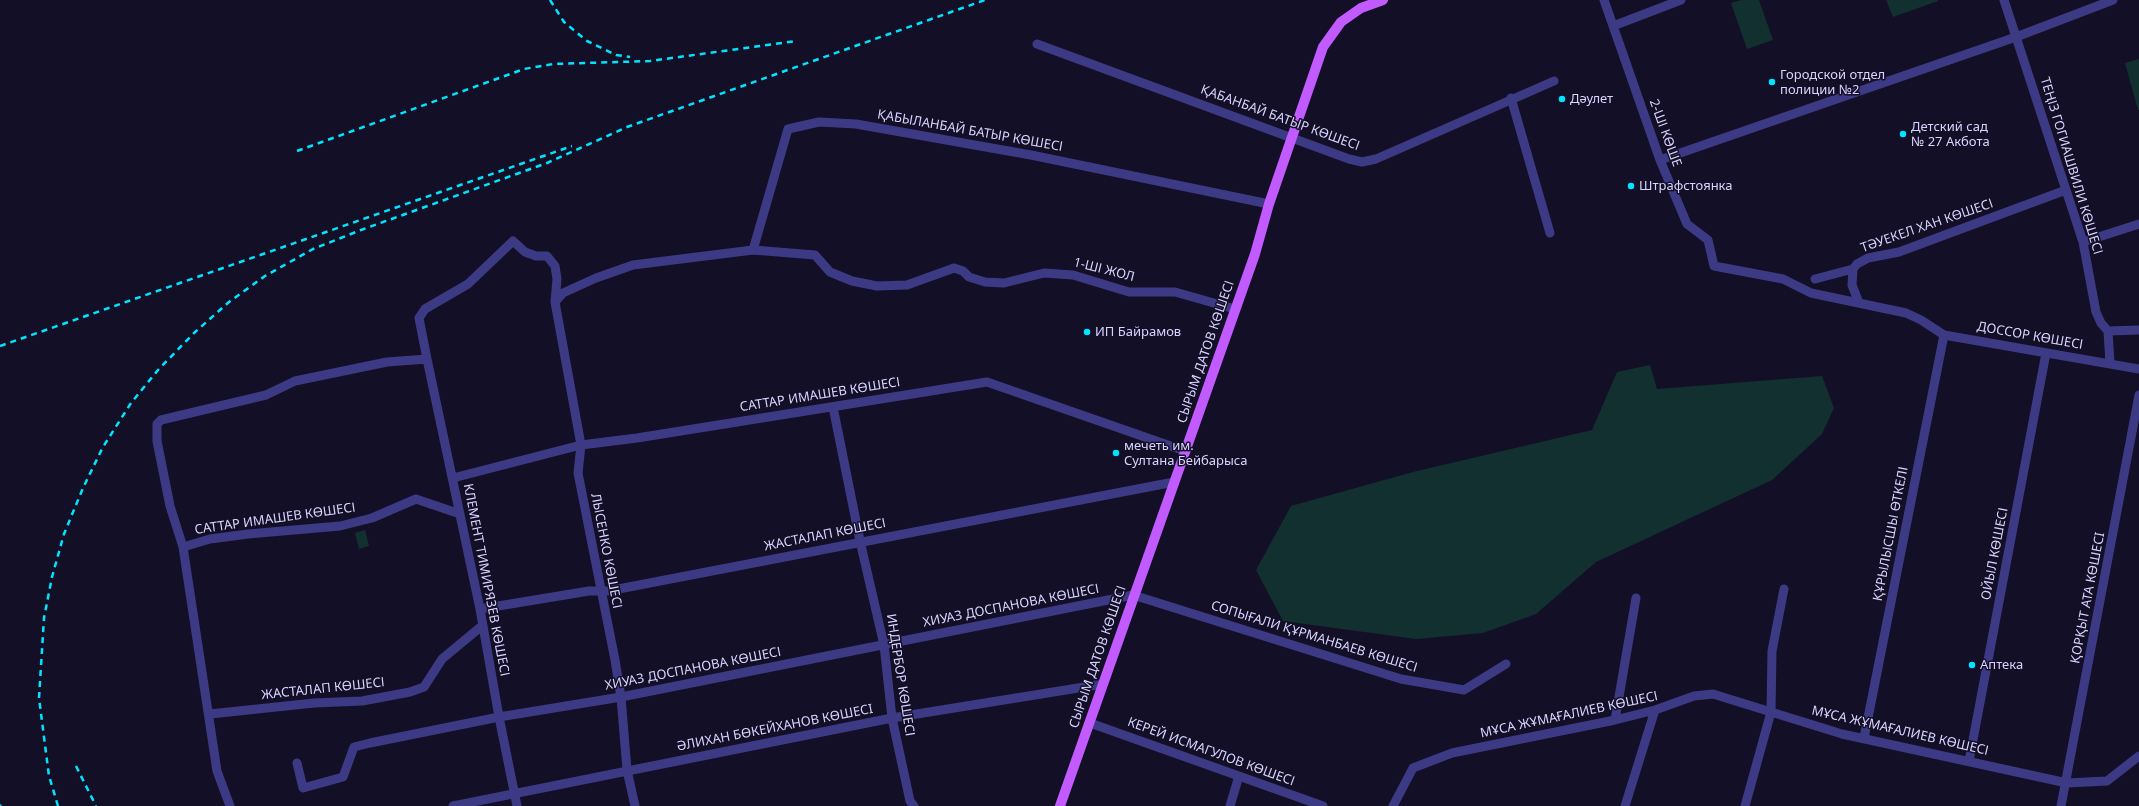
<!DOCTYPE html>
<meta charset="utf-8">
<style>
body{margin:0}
canvas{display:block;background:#130f26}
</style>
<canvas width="2139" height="806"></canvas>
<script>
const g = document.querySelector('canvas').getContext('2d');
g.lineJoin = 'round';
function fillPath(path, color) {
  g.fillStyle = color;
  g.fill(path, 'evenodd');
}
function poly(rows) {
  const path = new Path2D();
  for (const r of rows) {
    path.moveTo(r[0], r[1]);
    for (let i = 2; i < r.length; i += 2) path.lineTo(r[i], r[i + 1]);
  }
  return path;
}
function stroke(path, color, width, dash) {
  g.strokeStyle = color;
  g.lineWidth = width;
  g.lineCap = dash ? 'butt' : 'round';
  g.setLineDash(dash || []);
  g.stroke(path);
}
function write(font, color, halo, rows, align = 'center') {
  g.font = font + ' "Noto Sans",sans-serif';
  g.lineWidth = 3;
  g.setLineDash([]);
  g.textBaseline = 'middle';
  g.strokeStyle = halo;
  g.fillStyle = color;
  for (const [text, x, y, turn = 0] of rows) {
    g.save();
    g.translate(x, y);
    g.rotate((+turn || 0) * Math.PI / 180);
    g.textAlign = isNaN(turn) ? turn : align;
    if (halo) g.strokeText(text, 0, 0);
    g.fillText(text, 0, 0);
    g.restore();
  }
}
const green = poly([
 [1741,0,1759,0,1773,40,1747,49,1731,3],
 [1886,0,1938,0,1938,1,1893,17],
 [2139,59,2139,110,2138,110,2125,63],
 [1650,365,1657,389,1822,376,1834,408,1822,434,1772,480,1596,562,1536,614,1483,633,1416,639,1283,621,1256,570,1291,506,1413,472,1592,430,1617,372],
 [365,530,369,546,359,549,355,533]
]);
const minor = poly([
 [1604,0,1660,160,1687,224,1708,240,1714,266,1783,279,1811,293,1906,313,1921,320,1944,335,2139,369],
 [2004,0,2083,242,2096,312,2101,323,2108,331,2110,363],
 [1613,26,1681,0],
 [1037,44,1349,159,1362,162,1376,159,1554,81],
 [1511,98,1550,233],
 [1660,160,2016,37,2113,0],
 [2083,242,2139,224],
 [753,250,815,255,830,272,852,281,877,286,907,285,954,268,963,271,969,277,985,282,1004,283,1044,273,1073,275,1129,292,1175,292,1235,309],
 [1815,279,1853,269],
 [555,302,581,445,578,473,615,660,621,697,627,770,635,806],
 [1859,303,1852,285,1853,269,1857,264,1868,258,1899,252,2066,190],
 [2108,331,2139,330],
 [427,359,480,609,499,717,517,806],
 [833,407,860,541,884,645,892,718,910,801,914,806],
 [453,478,581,445,637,438,987,382,1185,451],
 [183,547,210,539,248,534,340,526,372,518,416,499,460,514],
 [480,609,589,591,608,591,1174,482],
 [210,714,314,703,362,701,410,692,424,687,442,659,483,625],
 [1615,720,1636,598],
 [1090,723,1323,806],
 [1864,738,1944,335],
 [1969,761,2046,353],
 [297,763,303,788,343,777,354,747,370,743,499,717,621,697,1133,595,1401,679,1464,690,1506,664],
 [230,806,217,771,183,547,170,506,157,441,157,424,161,420,266,395,295,381,387,362,427,359,419,318,425,309,468,284,513,241,525,252,536,256,547,256,555,266,557,279,555,302,563,293,596,278,633,265,753,250,788,129,819,122,856,124,1031,155,1269,204],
 [453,806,892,718,1103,684],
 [1230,806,1239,776],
 [1393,806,1413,768,1452,753,1615,720,1655,710,1694,696,1713,694,1842,734,2067,783,2107,781,2139,756],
 [1625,806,1655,710],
 [1745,806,1771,712,1772,651,1784,589],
 [2061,806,2139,395]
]);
const major = poly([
 [1060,806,1255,254,1269,204,1323,47,1341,22,1361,8,1383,0]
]);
const rail = poly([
 [550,0,564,22,587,41,616,55,630,57],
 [297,151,524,69,553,64,650,61,796,41],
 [0,346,572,146],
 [76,766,96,806],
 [0,805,1,806],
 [58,806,49,776,39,698,44,618,52,577,64,534,83,488,103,447,131,403,158,370,194,333,229,302,265,276,313,249,361,230,547,163,627,127,985,0]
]);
const markers = [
 [1772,82,4,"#00e5ff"],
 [1562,99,4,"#00e5ff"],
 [1903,134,4,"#00e5ff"],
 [1631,186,4,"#00e5ff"],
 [1087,332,4,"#00e5ff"],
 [1116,453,4,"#00e5ff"],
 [1972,665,4,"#00e5ff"]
];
const poiNames = [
 ["Городской отдел",1780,75],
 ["полиции №2",1780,90],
 ["Дәулет",1570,99],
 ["Детский сад",1911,127],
 ["№ 27 Акбота",1911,142],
 ["Штрафстоянка",1639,186],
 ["ИП Байрамов",1095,332],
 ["мечеть им.",1124,446],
 ["Султана Бейбарыса",1124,461],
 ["Аптека",1980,665]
];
const streetNames = [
 ["ҚАБАНБАЙ БАТЫР КӨШЕСІ",1280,118,20],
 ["ҚАБЫЛАНБАЙ БАТЫР КӨШЕСІ",970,131,10],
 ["2-ШІ КӨШЕ",1665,133,70],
 ["ТЕҢІЗ ГОГИАШВИЛИ КӨШЕСІ",2071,166,73],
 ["ТӘУЕКЕЛ ХАН КӨШЕСІ",1927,226,-19],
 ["1-ШІ ЖОЛ",1104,270,14],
 ["ДОССОР КӨШЕСІ",2030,336,10],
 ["СЫРЫМ ДАТОВ КӨШЕСІ",1206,352,-71],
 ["САТТАР ИМАШЕВ КӨШЕСІ",820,395,-9],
 ["САТТАР ИМАШЕВ КӨШЕСІ",275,519,-8],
 ["ҚҰРЫЛЫСШЫ ӨТКЕЛІ",1891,534,-79],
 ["ЖАСТАЛАП КӨШЕСІ",825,535,-11],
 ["ЛЫСЕНКО КӨШЕСІ",606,551,79],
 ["ОЙЫЛ КӨШЕСІ",1995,554,-79],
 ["КЛЕМЕНТ ТИМИРЯЗЕВ КӨШЕСІ",486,580,79],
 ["ҚОРҚЫТ АТА КӨШЕСI",2088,598,-79],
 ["ХИУАЗ ДОСПАНОВА КӨШЕСІ",1011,606,-11],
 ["СОПЫҒАЛИ ҚҰРМАНБАЕВ КӨШЕСІ",1314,637,17],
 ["СЫРЫМ ДАТОВ КӨШЕСІ",1098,657,-71],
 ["ХИУАЗ ДОСПАНОВА КӨШЕСІ",693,669,-11],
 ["ИНДЕРБОР КӨШЕСІ",900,675,81],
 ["ЖАСТАЛАП КӨШЕСІ",323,689,-6],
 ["МҰСА ЖҰМАҒАЛИЕВ КӨШЕСІ",1569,715,-12],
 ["ӘЛИХАН БӨКЕЙХАНОВ КӨШЕСI",775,728,-11],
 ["МҰСА ЖҰМАҒАЛИЕВ КӨШЕСІ",1900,731,13],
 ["КЕРЕЙ ИСМАГУЛОВ КӨШЕСІ",1211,752,20]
];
fillPath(green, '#12302f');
stroke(minor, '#3d3a85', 9);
stroke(major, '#c25bff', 10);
stroke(rail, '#00e5ff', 2.5, [6, 5]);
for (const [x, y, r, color] of markers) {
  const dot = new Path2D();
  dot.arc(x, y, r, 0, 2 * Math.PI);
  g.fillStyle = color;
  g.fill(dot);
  stroke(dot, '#130f26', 1.5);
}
write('13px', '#d9d4ff', '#130f26', poiNames, 'left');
write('13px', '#d9d4ff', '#130f26', streetNames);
</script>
